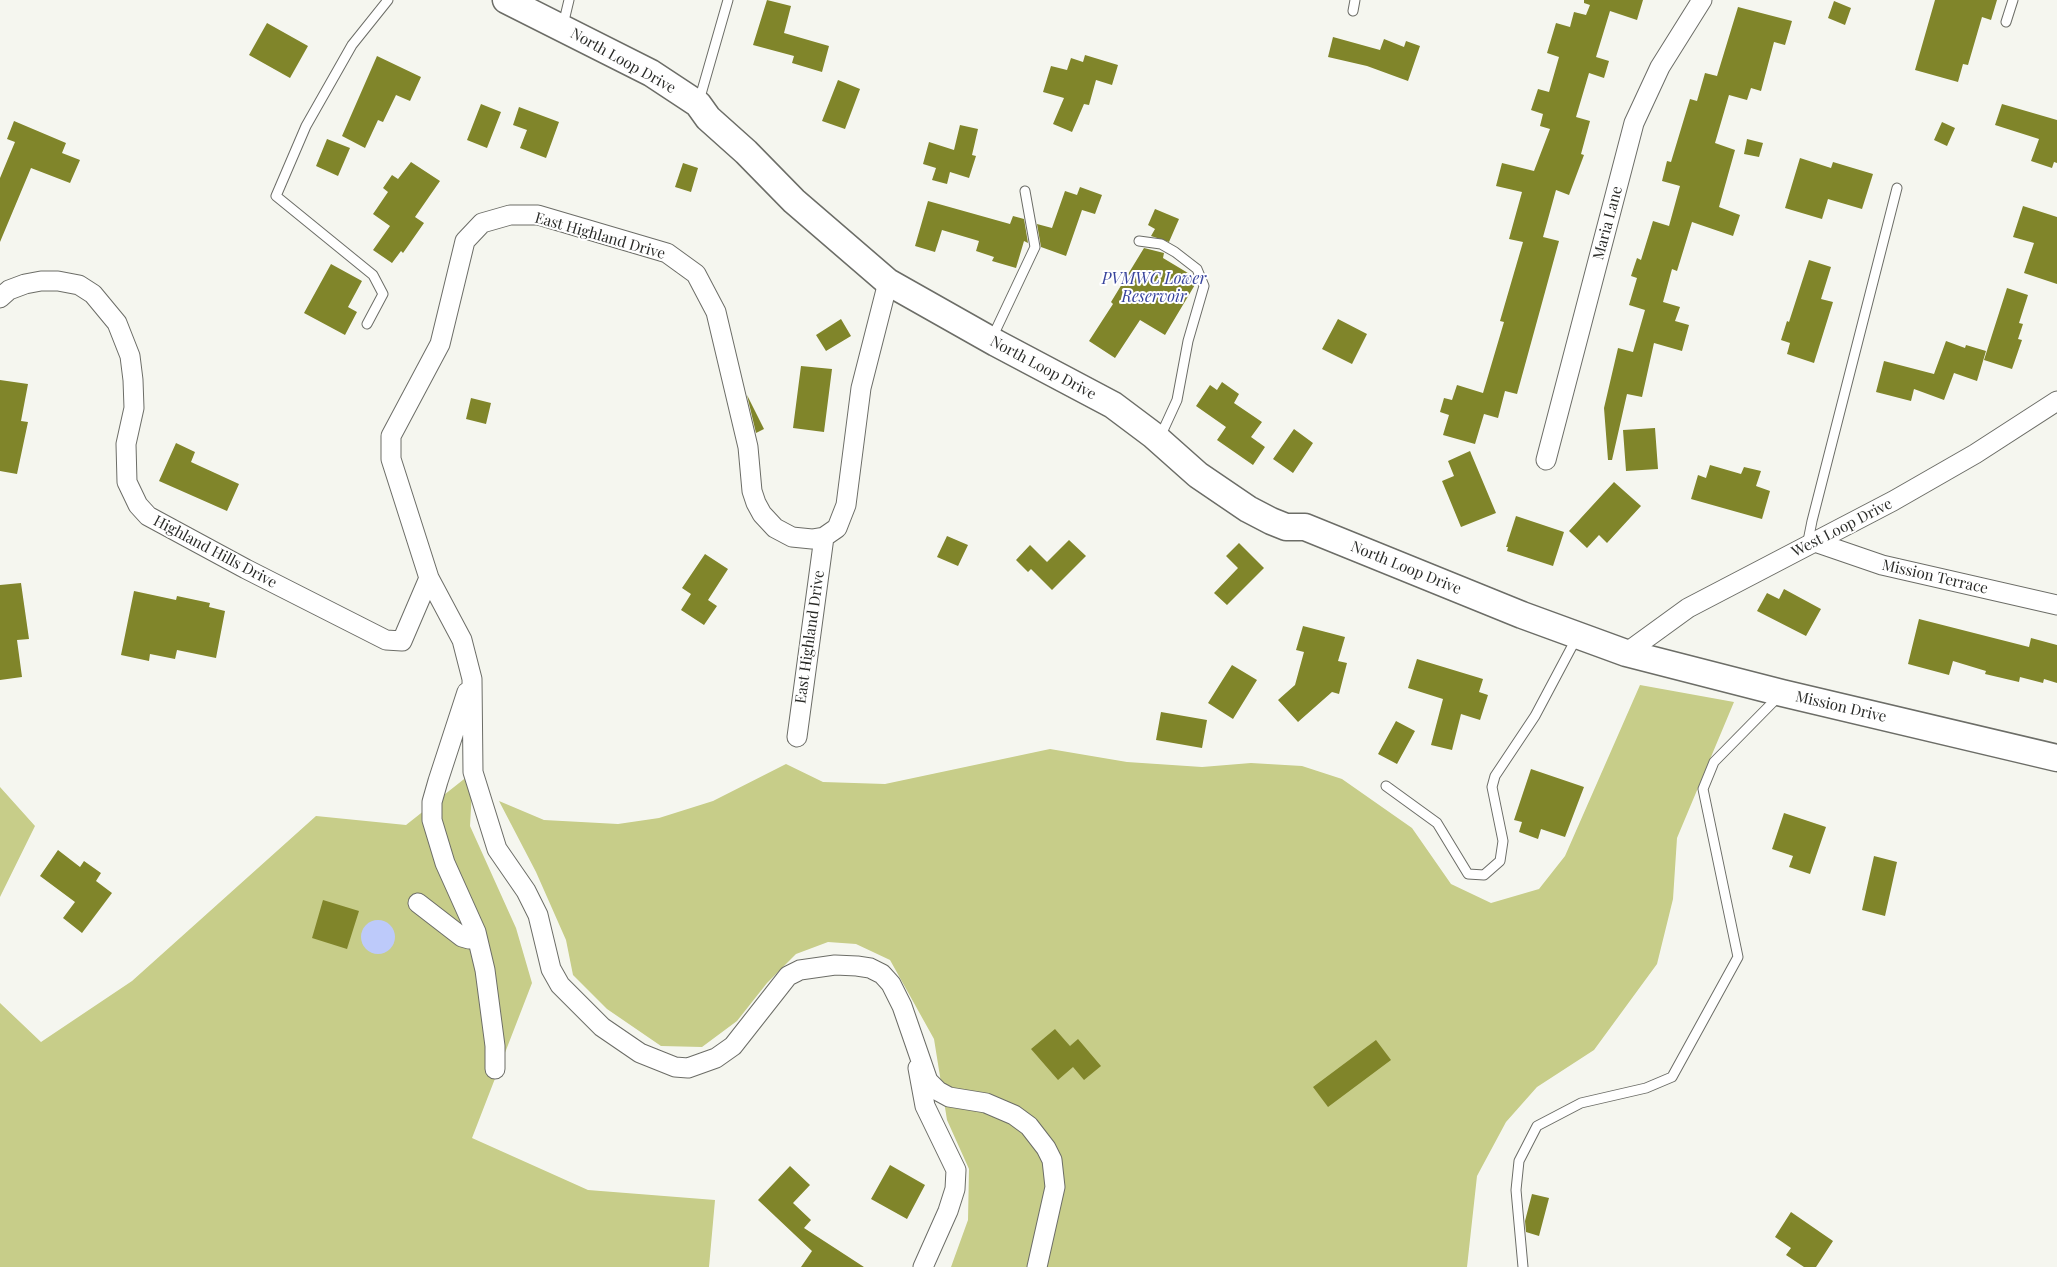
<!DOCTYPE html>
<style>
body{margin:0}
canvas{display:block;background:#f5f6ef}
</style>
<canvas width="2057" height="1267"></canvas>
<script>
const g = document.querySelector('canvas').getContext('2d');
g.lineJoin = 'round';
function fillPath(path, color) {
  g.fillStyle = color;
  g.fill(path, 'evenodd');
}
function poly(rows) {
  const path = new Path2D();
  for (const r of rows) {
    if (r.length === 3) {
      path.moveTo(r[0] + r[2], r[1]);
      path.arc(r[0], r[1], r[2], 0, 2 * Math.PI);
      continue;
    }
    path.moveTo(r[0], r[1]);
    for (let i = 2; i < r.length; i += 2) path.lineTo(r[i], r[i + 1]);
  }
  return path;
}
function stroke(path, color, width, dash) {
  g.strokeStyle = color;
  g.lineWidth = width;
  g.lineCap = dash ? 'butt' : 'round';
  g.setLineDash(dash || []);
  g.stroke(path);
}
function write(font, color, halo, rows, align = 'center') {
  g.font = font + ' "Playfair Display",serif';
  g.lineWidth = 4;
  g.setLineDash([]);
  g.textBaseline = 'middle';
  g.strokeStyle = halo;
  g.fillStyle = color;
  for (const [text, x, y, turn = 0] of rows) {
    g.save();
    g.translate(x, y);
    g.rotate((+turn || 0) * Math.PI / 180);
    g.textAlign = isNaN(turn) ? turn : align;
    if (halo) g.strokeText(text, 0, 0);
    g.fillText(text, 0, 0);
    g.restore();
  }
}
const green = poly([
 [1640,685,1734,702,1677,838,1673,899,1657,964,1594,1050,1537,1087,1506,1122,1477,1176,1467,1267,951,1267,968,1220,969,1169,947,1120,934,1039,890,960,856,944,828,942,796,954,767,983,737,1021,702,1047,661,1046,607,1009,573,975,566,940,536,872,499,801,544,820,618,824,659,818,713,801,786,764,823,782,885,784,1050,749,1127,762,1202,767,1251,763,1302,766,1342,779,1412,828,1451,884,1491,903,1539,889,1565,856],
 [473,772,470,826,516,928,532,983,472,1138,588,1190,715,1200,709,1267,0,1267,0,1003,41,1042,132,981,316,816,406,825],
 [0,787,35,826,0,897]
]);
const water = poly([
 [378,937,17]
]);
const building = poly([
 [767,0,791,6,784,33,829,46,822,72,792,63,794,56,753,45],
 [1584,0,1643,0,1637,20,1610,11,1596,57,1609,61,1604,78,1589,73,1576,117,1590,121,1581,154,1584,155,1569,195,1556,190,1543,237,1559,241,1517,394,1505,391,1498,418,1484,414,1475,444,1443,435,1449,415,1440,412,1444,398,1452,400,1457,385,1483,393,1504,322,1500,321,1523,242,1509,239,1522,192,1496,186,1502,163,1534,171,1550,129,1540,126,1543,114,1531,110,1538,89,1549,92,1559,57,1547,53,1556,23,1570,27,1574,12,1586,15,1590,5,1584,3],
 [1935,0,1997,0,1991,20,1982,17,1968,65,1963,64,1958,82,1915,70],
 [1834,1,1851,8,1845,25,1828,18],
 [1738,7,1792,21,1785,45,1774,42,1761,91,1751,88,1747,100,1729,95,1715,143,1735,150,1719,207,1740,215,1733,236,1692,222,1677,271,1672,269,1663,302,1680,307,1675,321,1689,325,1682,351,1654,343,1642,397,1627,394,1612,460,1608,460,1604,408,1618,348,1633,352,1645,310,1629,305,1637,278,1631,276,1637,258,1641,260,1653,221,1669,226,1680,186,1662,181,1667,161,1671,162,1690,99,1697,101,1705,73,1717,76],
 [267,23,308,46,290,78,249,55],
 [1333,37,1380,50,1384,39,1404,47,1406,41,1420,46,1408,81,1367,66,1328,57],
 [1085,55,1118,65,1112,85,1096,80,1089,105,1084,104,1072,132,1053,124,1064,98,1043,92,1051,66,1067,70,1071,58,1083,62],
 [377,56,421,77,410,101,396,95,383,122,378,120,365,148,342,136],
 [838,80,860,89,845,129,822,121],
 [481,104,501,112,487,148,467,140],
 [2002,104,2057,120,2057,163,2054,162,2052,168,2031,161,2039,139,1995,125],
 [519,107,559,122,546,158,520,148,527,130,513,125],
 [14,121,66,143,62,153,80,160,70,183,31,168,0,242,0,178,15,142,7,139],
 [1942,122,1955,128,1947,146,1934,140],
 [960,125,978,129,972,155,976,156,969,178,950,172,947,184,932,180,936,168,923,164,929,142,954,150],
 [327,139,350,148,338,176,316,166],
 [1747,139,1763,143,1759,157,1744,154],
 [1800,158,1831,168,1833,162,1873,174,1862,209,1828,199,1822,219,1785,208],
 [411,162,440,181,415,217,424,223,403,253,401,251,392,263,373,250,390,226,373,214,388,192,383,188,392,175,398,179],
 [683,163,698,168,691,192,675,187],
 [1080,187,1102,195,1095,214,1082,210,1066,256,1041,247,1037,224,1052,228,1065,191,1077,195],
 [928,201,1010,224,1013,216,1024,219,1028,243,1024,241,1016,268,992,261,994,257,976,251,979,241,942,230,935,252,915,246],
 [2023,206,2057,217,2057,284,2024,273,2034,243,2013,237],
 [1155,209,1179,219,1169,242,1151,236,1155,229,1148,225],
 [1144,248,1164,253,1163,258,1193,276,1196,283,1165,335,1140,320,1115,358,1089,341,1113,304,1111,302],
 [1809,260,1831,267,1821,299,1833,302,1814,363,1787,354,1790,343,1781,340,1787,321,1789,322],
 [331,264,362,281,348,307,357,312,345,335,304,313],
 [2007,288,2028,295,2019,323,2023,324,2018,339,2022,340,2012,369,1984,360],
 [841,319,851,336,826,351,816,335],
 [1338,319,1367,334,1352,364,1322,349],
 [1946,341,1965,348,1966,345,1986,351,1977,381,1954,373,1944,400,1914,389,1911,401,1876,392,1884,361,1934,374],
 [801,366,832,369,824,432,793,428],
 [0,380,28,384,21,421,28,422,17,474,0,471],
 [1222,382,1239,394,1234,403,1262,422,1251,437,1265,447,1253,465,1217,440,1226,427,1196,406,1210,385,1217,390],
 [747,395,764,429,756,433],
 [471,398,491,403,486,424,466,419],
 [1655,428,1658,469,1626,471,1623,430],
 [1294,429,1313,443,1293,473,1273,459],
 [176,443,195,452,191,462,239,484,227,511,159,481],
 [1470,451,1496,513,1461,527,1442,481,1454,476,1448,461],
 [1710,465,1741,474,1744,467,1761,471,1756,486,1770,491,1762,519,1691,499,1698,475,1706,478],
 [1614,482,1641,506,1607,543,1599,535,1587,548,1569,531],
 [1516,516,1564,532,1553,566,1507,551,1508,547,1506,547],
 [947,536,968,545,958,566,937,557],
 [1069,540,1086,556,1052,590,1031,569,1028,572,1016,560,1030,545,1047,562],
 [1239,543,1264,568,1227,605,1214,593,1238,568,1226,556],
 [705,554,728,569,708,600,717,606,704,625,681,610,691,594,682,588],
 [21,583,29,639,17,640,22,677,0,680,0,585],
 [1784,589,1821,609,1806,636,1757,611,1767,593,1779,599],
 [134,591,176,600,177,596,210,603,209,607,225,611,216,658,177,650,175,659,150,654,149,661,121,655],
 [1919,619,2029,647,2031,638,2057,645,2057,683,2044,679,2043,683,2020,677,2019,682,1985,674,1986,671,1953,661,1949,675,1908,664],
 [1303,626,1345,637,1338,661,1347,663,1339,694,1332,692,1298,722,1278,700,1295,685,1304,652,1296,650],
 [1417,659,1483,679,1479,692,1488,695,1480,720,1461,714,1452,750,1431,745,1443,699,1408,688],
 [1232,665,1257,680,1233,719,1208,703],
 [1161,712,1207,720,1202,748,1156,740],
 [1396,721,1415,731,1397,764,1378,754],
 [1531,769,1584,787,1565,837,1541,829,1538,839,1519,832,1522,822,1514,820],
 [1784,813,1826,827,1810,874,1789,867,1793,856,1772,849],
 [58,850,80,867,84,861,101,873,96,881,112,893,82,933,63,918,75,902,40,876],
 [1874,856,1897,862,1885,916,1862,910],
 [323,900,359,911,347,949,312,938],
 [1055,1029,1070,1046,1078,1039,1101,1066,1084,1080,1073,1067,1058,1080,1031,1049],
 [1376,1040,1391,1060,1328,1107,1313,1087],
 [890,1165,925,1185,907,1219,871,1199],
 [790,1166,810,1185,793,1203,811,1220,804,1228,864,1267,801,1267,812,1251,758,1200],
 [1532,1194,1549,1198,1539,1236,1526,1232,1525,1221],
 [1791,1212,1833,1241,1816,1267,1804,1267,1786,1255,1791,1248,1775,1237]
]);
const lane = poly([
 [1353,11,1355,0],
 [2006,22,2013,0],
 [563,25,569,0],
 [699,101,728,0],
 [1139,241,1161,244,1175,252,1197,269,1204,286,1188,341,1177,400,1160,437],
 [367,324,383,294,373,275,276,196,306,126,352,45,388,0],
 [992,338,1035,247,1025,191],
 [1807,546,1812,521,1897,188],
 [1386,786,1437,823,1468,874,1484,875,1500,861,1503,841,1492,787,1495,776,1535,716,1577,637],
 [1523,1267,1516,1190,1519,1161,1537,1126,1581,1103,1646,1088,1672,1077,1738,957,1703,789,1714,762,1780,695]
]);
const street = poly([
 [888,282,861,388,846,505,837,528,824,537,812,539,792,537,775,528,762,514,756,503,752,491,748,447,716,312,696,274,667,253,538,215,510,215,482,223,465,241,440,344,391,436,391,459,429,578,462,640,472,679,473,772,497,849,526,891,538,915,551,969,560,985,602,1027,640,1053,675,1067,688,1068,716,1058,733,1046,788,976,800,970,835,965,857,966,870,968,882,974,891,984,902,1006,928,1081,938,1091,949,1097,986,1103,1014,1115,1029,1126,1046,1148,1052,1160,1055,1187,1037,1267],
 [0,298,9,290,25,284,41,281,58,281,79,285,93,294,117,323,130,356,133,380,134,408,126,444,127,482,138,505,148,516,246,569,386,640,402,641,429,578],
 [1546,460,1634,123,1660,67,1702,0],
 [1815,542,1882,565,2057,605],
 [1626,653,1688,608,1893,501,1975,454,2057,401],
 [467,692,438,781,432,802,432,820,445,863,476,932,485,970,495,1046,495,1069],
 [797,737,824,537],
 [418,903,462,937,469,939,476,932],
 [918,1068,925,1106,956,1170,955,1189,948,1211,923,1267]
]);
const secondary = poly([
 [506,0,651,73,698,104,708,118,746,152,794,201,888,282,996,343,1113,405,1153,435,1198,475,1248,509,1271,521,1286,527,1305,527,1522,615,1626,653,1782,693,2057,758]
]);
const streetNames = [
 ["North Loop Drive",623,61,29],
 ["Maria Lane",1608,223,-75],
 ["East Highland Drive",600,236,16],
 ["North Loop Drive",1043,368,28],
 ["West Loop Drive",1842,528,-27],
 ["Highland Hills Drive",215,552,28],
 ["North Loop Drive",1406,568,22],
 ["Mission Terrace",1935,577,13],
 ["East Highland Drive",810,637,-82],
 ["Mission Drive",1841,707,13]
];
const waterNames = [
 ["PVMWC Lower",1154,279],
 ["Reservoir",1154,297]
];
fillPath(green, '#c7cd89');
fillPath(water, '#bdcafa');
fillPath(building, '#80852a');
stroke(lane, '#6c6d67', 11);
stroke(street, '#6c6d67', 21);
stroke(secondary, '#6c6d67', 29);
stroke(lane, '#fff', 9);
stroke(street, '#fff', 19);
stroke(secondary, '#fff', 26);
write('15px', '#2a2b28', '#fff', streetNames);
write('italic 16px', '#37439c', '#fff', waterNames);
</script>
